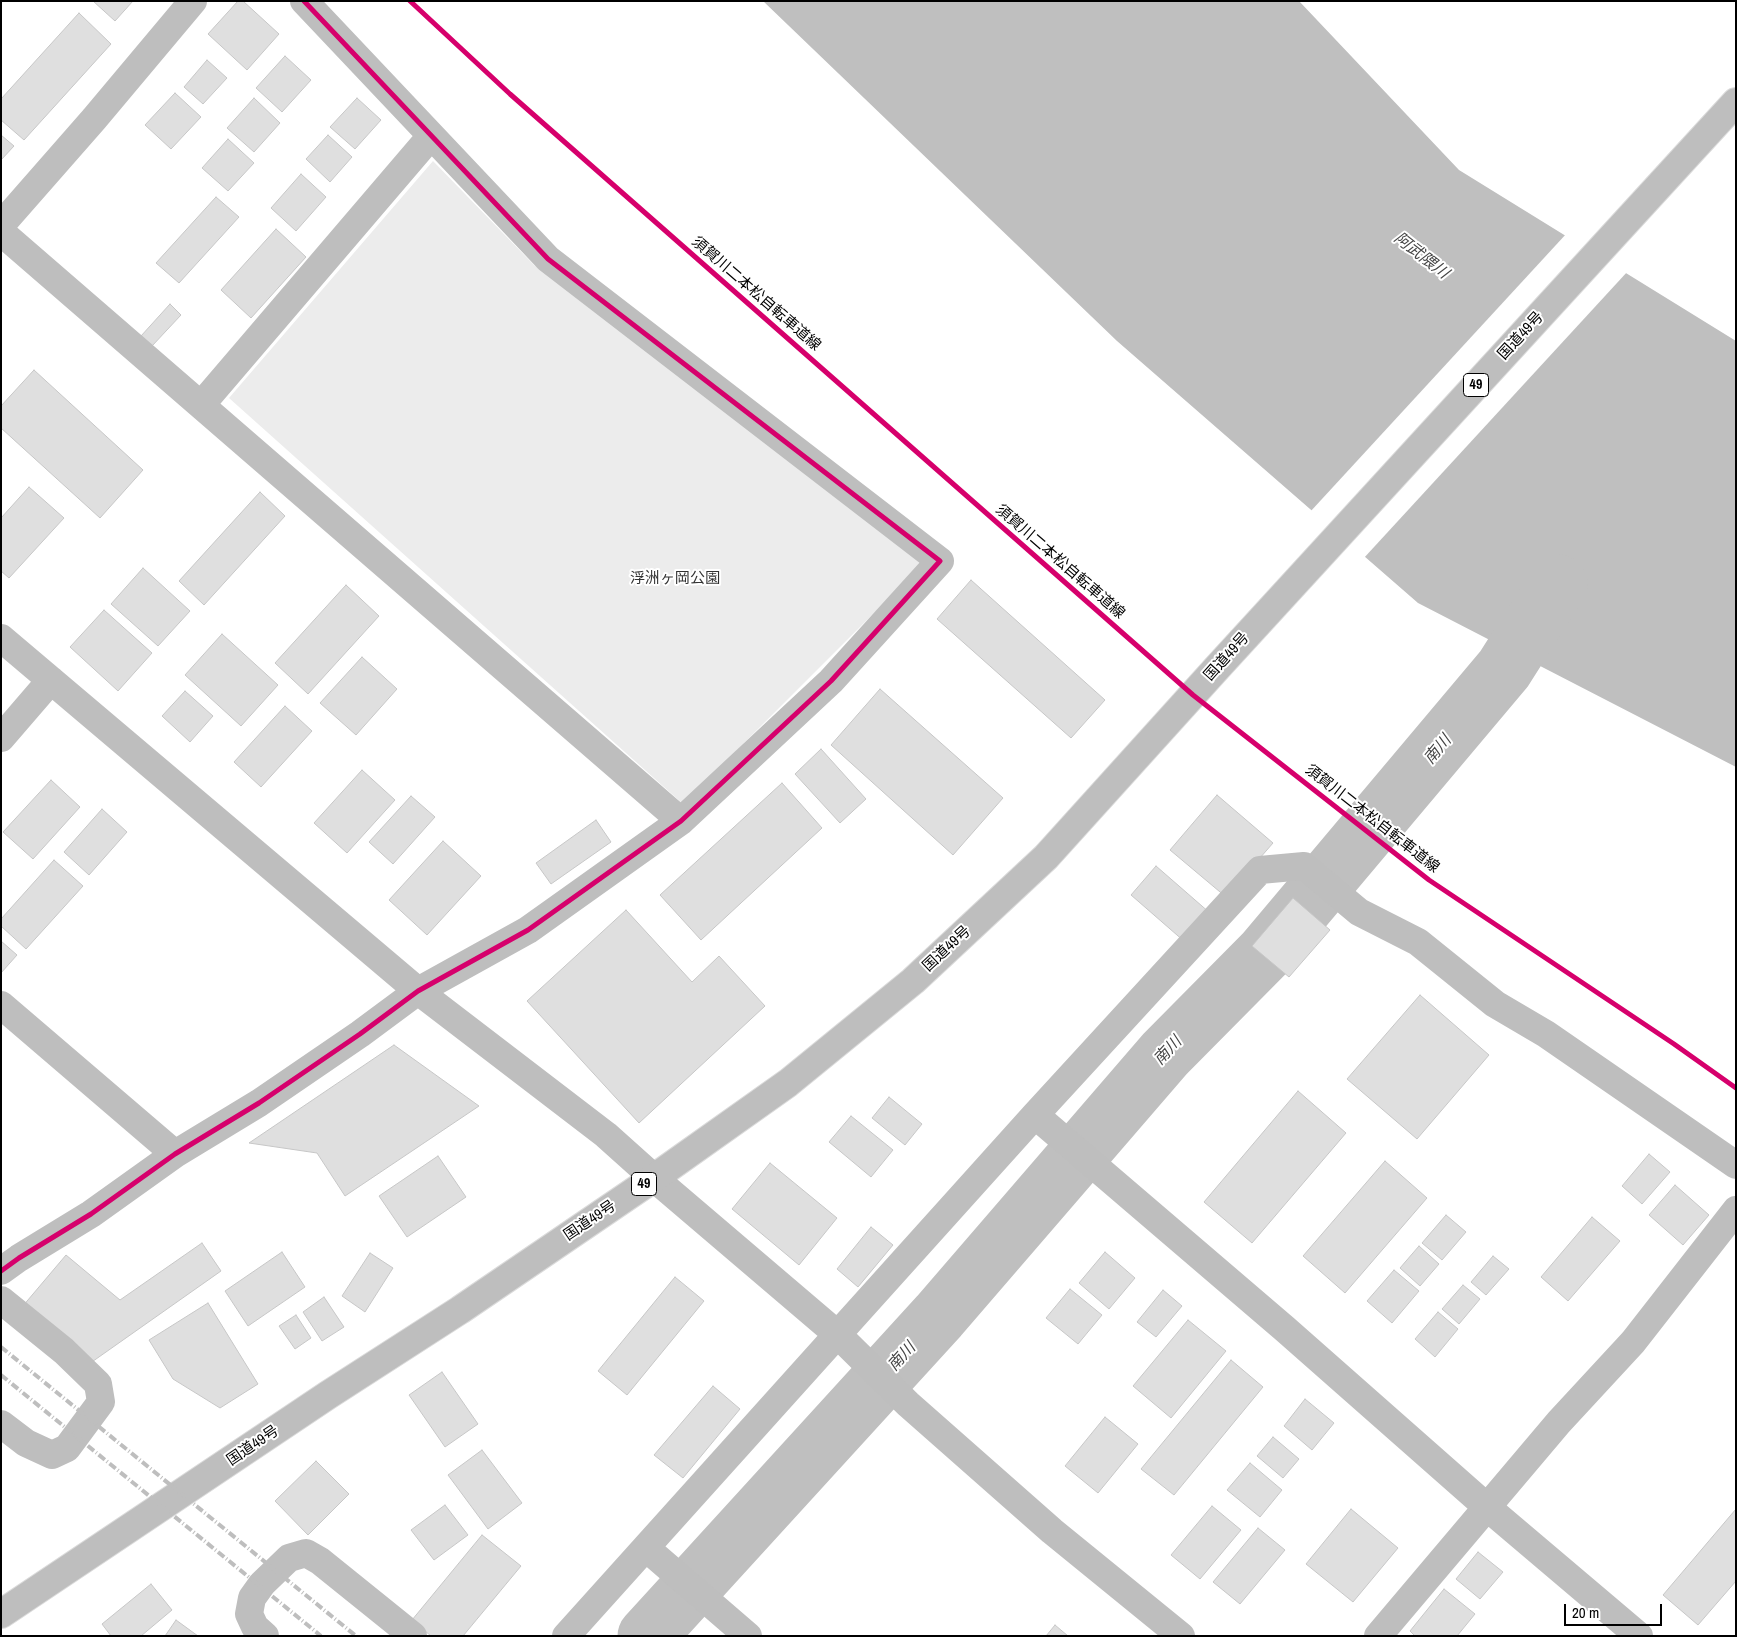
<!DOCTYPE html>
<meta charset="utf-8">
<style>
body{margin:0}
#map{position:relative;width:1737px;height:1637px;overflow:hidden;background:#fff;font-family:"Archivo Narrow",sans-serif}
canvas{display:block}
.frame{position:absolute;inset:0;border:2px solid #000;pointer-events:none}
.scale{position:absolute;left:1564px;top:1604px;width:98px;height:22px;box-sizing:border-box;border:2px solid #000;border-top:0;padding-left:6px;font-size:15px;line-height:18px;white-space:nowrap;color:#000;-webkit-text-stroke:4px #fff;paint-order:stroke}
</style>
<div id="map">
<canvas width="1737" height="1637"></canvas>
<div class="frame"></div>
<div class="scale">20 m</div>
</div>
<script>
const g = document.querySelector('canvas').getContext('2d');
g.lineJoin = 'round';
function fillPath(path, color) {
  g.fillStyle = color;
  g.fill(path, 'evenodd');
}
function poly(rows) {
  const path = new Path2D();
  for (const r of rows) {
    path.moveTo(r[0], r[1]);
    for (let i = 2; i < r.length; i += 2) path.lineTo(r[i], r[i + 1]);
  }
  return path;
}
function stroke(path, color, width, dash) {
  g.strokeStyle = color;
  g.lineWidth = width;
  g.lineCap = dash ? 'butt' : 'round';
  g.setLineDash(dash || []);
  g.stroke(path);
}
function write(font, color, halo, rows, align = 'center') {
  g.font = font + ' "Archivo Narrow","Noto Sans JP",sans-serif';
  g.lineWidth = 4;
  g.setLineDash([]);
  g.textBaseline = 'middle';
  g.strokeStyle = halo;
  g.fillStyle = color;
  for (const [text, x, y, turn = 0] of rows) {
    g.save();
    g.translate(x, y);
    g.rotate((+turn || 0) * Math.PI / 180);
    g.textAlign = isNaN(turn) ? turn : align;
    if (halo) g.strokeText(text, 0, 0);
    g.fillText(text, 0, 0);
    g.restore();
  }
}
const green = poly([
 [433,161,534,265,923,564,683,804,229,398]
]);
const water = poly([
 [763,1,1299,1,1459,170,1736,341,1736,767,1418,603,1117,341]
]);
const pier = poly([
 [1567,233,1628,271,1363,559,1310,512]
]);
const river = poly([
 [647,1636,939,1316,1165,1054,1265,953,1504,669,1558,584]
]);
const building = poly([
 [93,1,133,1,115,21,93,1],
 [238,1,243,1,279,34,247,70,208,34,238,1],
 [79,13,111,44,24,140,1,120,1,99,79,13],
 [285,56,311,80,282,112,256,88,285,56],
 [207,60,227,78,203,104,184,87,207,60],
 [175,93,201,117,171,149,145,125,175,93],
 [254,98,280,123,254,152,227,128,254,98],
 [357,98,381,120,355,149,330,127,357,98],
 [1,135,14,146,1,160,1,135],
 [328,135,352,157,330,182,306,159,328,135],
 [228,139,254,163,228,191,202,168,228,139],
 [301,174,326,197,296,231,271,208,301,174],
 [216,197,239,217,179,283,156,263,216,197],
 [276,229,306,257,251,318,221,290,276,229],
 [170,304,181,315,152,346,141,336,170,304],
 [34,370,143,470,100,518,1,428,1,406,34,370],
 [29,487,64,518,9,578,1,571,1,518,29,487],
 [260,492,285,516,204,605,179,581,260,492],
 [143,568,190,611,158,646,111,604,143,568],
 [971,580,1105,700,1071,738,937,619,971,580],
 [346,585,379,616,308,694,275,663,346,585],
 [104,610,152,653,118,691,70,647,104,610],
 [222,634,278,685,241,726,185,675,222,634],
 [362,657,397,689,356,735,320,703,362,657],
 [880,689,1003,798,953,855,831,745,880,689],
 [185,691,213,716,190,742,162,716,185,691],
 [285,706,312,731,261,787,234,762,285,706],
 [821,749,866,799,840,823,795,774,821,749],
 [362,770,395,800,347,853,314,823,362,770],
 [51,780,80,807,33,859,3,832,51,780],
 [782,783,822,828,701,940,660,895,782,783],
 [1217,795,1273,843,1226,897,1170,850,1217,795],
 [411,796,435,817,393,864,369,842,411,796],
 [102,809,127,832,89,875,64,852,102,809],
 [596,820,611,842,551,884,536,863,596,820],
 [443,841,481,876,427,935,389,900,443,841],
 [54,860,83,886,26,949,1,926,1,919,54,860],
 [1156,866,1210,913,1185,942,1131,895,1156,866],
 [1293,898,1330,930,1289,977,1252,946,1293,898],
 [626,910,692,982,719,956,765,1006,639,1123,527,1001,626,910],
 [1,941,17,955,1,973,1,941],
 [1420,995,1489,1055,1417,1139,1347,1079,1420,995],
 [394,1045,479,1106,345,1196,317,1153,249,1143,394,1045],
 [1298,1091,1346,1133,1252,1243,1204,1202,1298,1091],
 [889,1097,922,1124,905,1145,872,1118,889,1097],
 [851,1116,893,1150,871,1177,829,1142,851,1116],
 [1649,1154,1670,1172,1642,1204,1622,1186,1649,1154],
 [438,1156,466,1197,407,1237,379,1196,438,1156],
 [1385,1161,1427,1198,1345,1293,1303,1256,1385,1161],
 [770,1163,837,1218,799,1265,732,1209,770,1163],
 [1675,1185,1709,1215,1683,1245,1649,1215,1675,1185],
 [1446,1215,1466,1232,1442,1260,1422,1243,1446,1215],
 [1592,1217,1620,1241,1568,1301,1541,1277,1592,1217],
 [871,1227,893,1245,858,1287,837,1269,871,1227],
 [202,1243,221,1271,89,1364,22,1307,66,1255,120,1300,202,1243],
 [1419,1246,1439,1264,1420,1286,1400,1268,1419,1246],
 [282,1252,305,1287,248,1326,225,1291,282,1252],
 [1105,1252,1135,1278,1109,1309,1079,1283,1105,1252],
 [370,1253,393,1268,365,1312,342,1296,370,1253],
 [1493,1256,1509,1269,1486,1295,1471,1282,1493,1256],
 [1394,1270,1419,1291,1392,1323,1367,1301,1394,1270],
 [675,1277,704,1301,627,1395,598,1371,675,1277],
 [1463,1285,1480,1299,1459,1324,1442,1309,1463,1285],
 [1070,1289,1102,1315,1078,1344,1046,1318,1070,1289],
 [1163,1290,1182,1306,1156,1337,1137,1322,1163,1290],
 [324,1297,344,1327,322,1341,303,1312,324,1297],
 [208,1303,258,1384,220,1408,173,1379,149,1340,208,1303],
 [1438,1312,1458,1329,1435,1357,1415,1339,1438,1312],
 [296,1315,311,1338,295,1349,279,1326,296,1315],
 [1188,1320,1226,1351,1171,1418,1133,1386,1188,1320],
 [1231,1360,1263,1387,1174,1495,1141,1469,1231,1360],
 [442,1372,478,1424,445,1447,409,1395,442,1372],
 [713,1386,740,1409,683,1478,654,1455,713,1386],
 [1305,1399,1334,1423,1312,1450,1284,1426,1305,1399],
 [1105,1417,1138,1444,1098,1493,1065,1466,1105,1417],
 [1273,1437,1299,1459,1283,1478,1257,1456,1273,1437],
 [482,1450,522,1503,488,1529,448,1475,482,1450],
 [316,1461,349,1494,308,1535,275,1501,316,1461],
 [1250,1463,1282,1490,1260,1517,1227,1490,1250,1463],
 [445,1505,468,1535,434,1560,411,1530,445,1505],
 [1212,1506,1241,1530,1200,1579,1171,1555,1212,1506],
 [1351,1509,1398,1548,1353,1602,1306,1564,1351,1509],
 [1736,1509,1736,1581,1698,1625,1663,1595,1736,1509],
 [1258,1528,1285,1550,1240,1604,1213,1582,1258,1528],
 [482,1535,521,1566,463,1636,431,1636,412,1620,482,1535],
 [1478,1552,1503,1572,1480,1599,1456,1579,1478,1552],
 [151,1584,172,1610,141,1636,111,1636,102,1624,151,1584],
 [1444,1589,1475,1614,1457,1636,1415,1636,1410,1631,1444,1589],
 [176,1620,198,1636,165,1636,176,1620],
 [1055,1625,1068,1636,1046,1636,1055,1625]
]);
const minor = poly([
 [1,225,94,119,193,1],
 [1,232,681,821],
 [201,405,431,136],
 [1,638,418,991,606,1135,654,1178,837,1334,908,1404,1052,1531,1181,1636],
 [1,738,51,680],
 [1,1005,175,1154],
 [1035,1115,1285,1329,1488,1508,1639,1636],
 [1,1271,19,1258,91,1214,175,1154,259,1103,360,1034,418,991,528,930,681,821,831,681,940,561,548,259,304,1],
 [1,1300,64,1351,98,1384,101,1402,67,1448,52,1455,26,1443,1,1424],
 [646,1548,748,1636],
 [265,1636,255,1627,249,1614,252,1598,262,1584,289,1558,306,1553,320,1561,413,1636],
 [566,1636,1035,1115,1260,870,1304,866,1359,912,1418,942,1495,1004,1546,1034,1736,1165],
 [1378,1636,1559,1422,1633,1342,1736,1210]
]);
const highway = poly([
 [1,1614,328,1395,460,1310,654,1178,788,1083,913,981,1046,857,1216,669,1736,102]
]);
const rail = poly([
 [1,1347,356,1636],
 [1,1375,321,1636]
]);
const cycleway = poly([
 [410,1,510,94,1193,695,1429,880,1674,1044,1736,1088],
 [1,1271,19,1258,91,1214,175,1154,259,1103,360,1034,418,991,528,930,681,821,831,681,940,561,548,259,304,1]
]);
const shields = [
 [1476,385,25],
 [644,1184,25]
];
const shieldNames = [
 ["49",1476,385],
 ["49",644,1184]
];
const streetNames = [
 ["須賀川二本松自転車道線",756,294,41],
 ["国道49号",1521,336,-47],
 ["須賀川二本松自転車道線",1060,562,41],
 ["国道49号",1227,657,-48],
 ["須賀川二本松自転車道線",1372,819,38],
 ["国道49号",947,949,-43],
 ["国道49号",590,1221,-34],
 ["国道49号",253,1446,-34]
];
const parkNames = [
 ["浮洲ヶ岡公園",675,579]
];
const waterNames = [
 ["阿武隈川",1421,256,38],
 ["南川",1438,750,-50],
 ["南川",1168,1051,-47],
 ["南川",902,1357,-48]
];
fillPath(green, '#ececec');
fillPath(water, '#bfbfbf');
fillPath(pier, '#fff');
stroke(river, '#bfbfbf', 59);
fillPath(building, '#dfdfdf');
stroke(building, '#c7c7c7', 1);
stroke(highway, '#dbdbdb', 30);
stroke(minor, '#bebebe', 28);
stroke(highway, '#bebebe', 28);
stroke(rail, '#bebebe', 4, [8, 2.5, 1, 2.5]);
stroke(cycleway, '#d6006c', 5);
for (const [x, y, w] of shields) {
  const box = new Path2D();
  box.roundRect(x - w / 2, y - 11.5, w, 23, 4);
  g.fillStyle = '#fff';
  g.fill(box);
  stroke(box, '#000', 1);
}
write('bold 14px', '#000', null, shieldNames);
write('15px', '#000', '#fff', streetNames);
write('15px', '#333', '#fff', parkNames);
write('italic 16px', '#444', '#fff', waterNames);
</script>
